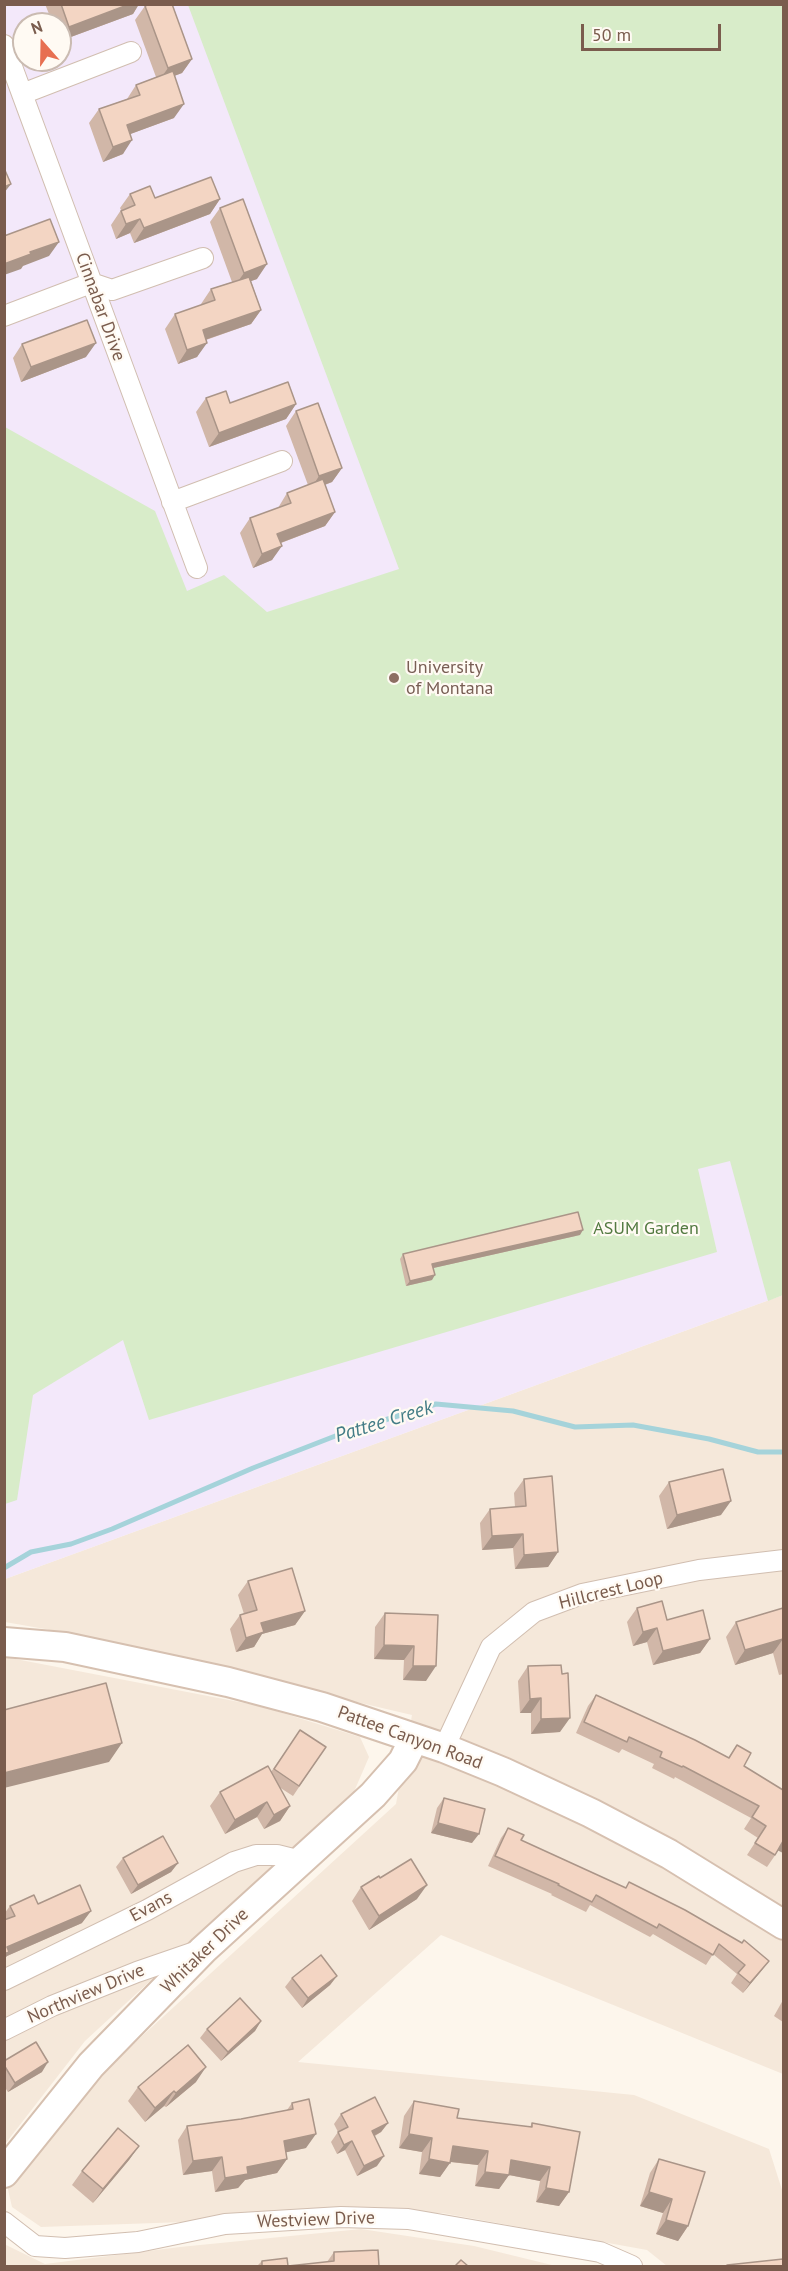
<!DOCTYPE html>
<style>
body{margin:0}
#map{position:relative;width:788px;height:2271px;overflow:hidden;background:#fdf6ec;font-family:"PT Sans",sans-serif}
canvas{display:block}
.frame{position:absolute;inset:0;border:6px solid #7a5c4d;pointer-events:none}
.north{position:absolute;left:12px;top:12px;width:60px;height:60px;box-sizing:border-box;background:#fffaf3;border:2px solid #cabbb1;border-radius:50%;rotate:340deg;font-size:16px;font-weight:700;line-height:24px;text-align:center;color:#7a5c4d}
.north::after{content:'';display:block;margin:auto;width:21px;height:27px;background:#e76f51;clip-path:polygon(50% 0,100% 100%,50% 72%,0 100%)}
.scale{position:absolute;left:581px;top:24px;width:140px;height:27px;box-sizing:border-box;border:3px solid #7a5c4d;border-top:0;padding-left:8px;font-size:18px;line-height:21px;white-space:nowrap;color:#7a5c4d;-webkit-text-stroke:4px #fffaf3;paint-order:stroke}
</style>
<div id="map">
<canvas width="788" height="2271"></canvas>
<div class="frame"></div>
<div class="north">N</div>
<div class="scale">50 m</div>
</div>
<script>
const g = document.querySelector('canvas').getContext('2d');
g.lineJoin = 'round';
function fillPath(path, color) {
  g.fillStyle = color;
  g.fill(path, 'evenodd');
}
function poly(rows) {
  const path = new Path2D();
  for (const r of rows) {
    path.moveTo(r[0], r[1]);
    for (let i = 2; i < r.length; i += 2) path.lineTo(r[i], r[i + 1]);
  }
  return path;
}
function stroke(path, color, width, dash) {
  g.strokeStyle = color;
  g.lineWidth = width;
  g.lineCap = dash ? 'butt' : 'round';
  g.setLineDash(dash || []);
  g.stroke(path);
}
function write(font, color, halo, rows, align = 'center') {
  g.font = font + ' "PT Sans",sans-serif';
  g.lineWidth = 4.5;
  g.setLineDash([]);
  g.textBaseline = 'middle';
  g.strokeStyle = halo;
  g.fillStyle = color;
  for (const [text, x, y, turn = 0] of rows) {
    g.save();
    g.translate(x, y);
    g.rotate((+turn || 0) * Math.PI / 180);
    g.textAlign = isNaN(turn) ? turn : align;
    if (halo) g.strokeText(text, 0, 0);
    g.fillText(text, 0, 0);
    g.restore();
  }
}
const residential = poly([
 [783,1295,783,2074,441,1935,298,2062,634,2095,769,2149,783,2193,783,2266,667,2266,647,2250,442,2213,41,2227,12,2207,7,2185,83,2090,396,1804,412,1715,45,1629,5,1622,5,1579],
 [5,1657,260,1706,360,1737,369,1757,353,1794,85,2041,5,2144],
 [361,2229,474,2246,556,2266,5,2266,4,2244,45,2264,180,2247]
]);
const education = poly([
 [5,5,783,5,783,1295,5,1579],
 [24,24,60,24,60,60,24,60]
]);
const green = poly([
 [188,5,783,5,783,1295,768,1301,730,1161,698,1169,717,1252,149,1420,123,1340,33,1395,17,1500,5,1504,5,427,155,511,187,591,224,575,267,612,399,569]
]);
const stream = poly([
 [4,1568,31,1552,71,1544,112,1529,253,1468,343,1433,436,1404,513,1411,575,1427,633,1425,709,1439,758,1452,784,1452]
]);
const street = poly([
 [4,45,197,568],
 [22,94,131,52],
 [4,316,91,283,112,290,203,258],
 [172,502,282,461],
 [444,1748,491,1647,534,1612,582,1594,699,1570,784,1560],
 [4,1980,147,1910,234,1862,256,1855,277,1855,301,1861],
 [4,2030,52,2006,137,1972,198,1951],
 [4,2222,35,2246,65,2248,138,2242,225,2224,341,2217,408,2219,600,2252,632,2266]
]);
const secondary = poly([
 [4,1642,65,1647,228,1682,322,1707,444,1748,503,1772,591,1813,669,1854,784,1925],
 [4,2173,91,2065,203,1950,373,1795,403,1761,414,1739]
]);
const wall = poly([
 [45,4,139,4,133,14,60,41,60,24,53,24],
 [145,6,192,59,182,73,174,76,174,118,130,134,123,154,103,162,89,123,99,109,127,99,136,85,156,77,135,20],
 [130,194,155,198,220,199,210,214,134,243,130,233,116,239,111,225,121,210,120,208],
 [220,208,257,279,251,281,261,310,251,324,206,340,197,357,178,364,165,329,175,314,202,305,201,304,211,289,232,282,210,222],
 [22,344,86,357,21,382,13,358],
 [206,398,230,403,296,404,286,419,209,447,196,412],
 [296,411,342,468,332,482,325,485,335,512,325,526,281,543,272,560,253,568,240,533,250,518,278,508,287,493,308,485,286,426],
 [580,1235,433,1268,432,1280,406,1286,400,1259,403,1254],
 [524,1479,558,1552,548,1567,515,1569,513,1548,482,1550,480,1523,490,1509,515,1507,514,1493],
 [669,1482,721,1515,667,1529,659,1496],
 [248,1581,305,1611,295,1625,262,1634,254,1647,236,1652,230,1629,240,1615,244,1614,238,1595],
 [637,1608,667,1620,710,1639,700,1653,653,1665,647,1642,633,1646,627,1622],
 [783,1608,783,1674,779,1675,773,1653,735,1665,726,1637,736,1622],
 [385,1613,438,1615,426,1681,403,1680,404,1660,374,1659,375,1627],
 [528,1666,562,1674,560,1732,531,1734,531,1713,520,1713,518,1681],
 [596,1695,728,1758,737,1745,744,1766,778,1851,767,1867,747,1855,758,1838,744,1829,751,1818,675,1777,674,1779,652,1768,654,1764,622,1749,619,1753,576,1733,588,1706],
 [300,1730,326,1747,293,1796,279,1787,290,1806,280,1821,264,1829,257,1817,225,1834,210,1806,220,1792,271,1772],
 [444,1798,472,1843,431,1833,437,1808],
 [508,1828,521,1840,625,1888,629,1882,762,1970,743,1993,731,1983,737,1974,713,1954,706,1965,653,1934,650,1937,590,1905,586,1912,551,1895,552,1894,488,1866,501,1838],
 [123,1858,178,1863,171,1872,131,1894,116,1867],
 [380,1878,417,1899,369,1930,352,1901,361,1887],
 [38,1904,82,1923,7,1956,4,1959,4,1914,10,1906],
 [337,1976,330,1985,302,2008,285,1987,292,1978],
 [783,2000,783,2022,774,2016],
 [261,2021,255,2031,221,2061,200,2038,207,2029],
 [4,2061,42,2072,8,2092,4,2086],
 [196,2082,166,2107,164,2106,145,2122,128,2101,138,2087],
 [414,2101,457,2118,530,2127,532,2123,569,2192,559,2206,536,2202,540,2181,509,2175,499,2189,475,2186,478,2165,450,2162,440,2177,419,2174,422,2152,399,2148,404,2116],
 [292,2103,306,2148,286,2152,287,2159,277,2173,245,2180,238,2188,215,2192,212,2171,183,2175,178,2140,187,2126,241,2119,287,2110],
 [341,2114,388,2123,381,2132,375,2136,377,2166,357,2176,345,2150,337,2154,331,2142,338,2132,334,2124],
 [139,2146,129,2160,93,2203,72,2185,82,2171],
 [659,2159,688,2226,678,2241,656,2234,663,2213,640,2206,650,2173],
 [334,2252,379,2266,257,2266,262,2261,288,2266,327,2262]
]);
const shadedWall = poly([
 [130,4,139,4,133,14,60,41,69,27],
 [192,59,182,73,158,82,168,68],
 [184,104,174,118,117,139,127,125],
 [132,140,123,154,103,162,113,147],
 [11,184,4,193,4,187],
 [220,199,210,214,134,243,144,228],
 [140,219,130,233,116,239,126,224],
 [59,242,49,256,23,266,21,269,4,275,4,264,30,252],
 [267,264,257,279,234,287,244,273],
 [261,310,251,324,193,344,203,330],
 [96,343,86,357,21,382,31,367],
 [207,343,197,357,178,364,187,350],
 [296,404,286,419,209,447,219,433],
 [342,468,332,482,310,490,319,476],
 [335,512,325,526,267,548,277,534],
 [282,546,272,560,253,568,262,554],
 [583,1230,580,1235,429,1269,432,1264],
 [435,1275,432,1280,406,1286,410,1281],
 [731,1501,721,1515,667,1529,677,1515],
 [523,1534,513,1548,482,1550,492,1536],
 [558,1552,548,1567,515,1569,524,1555],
 [305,1611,295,1625,262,1634,254,1647,236,1652,246,1638,261,1623],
 [657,1628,647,1642,633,1646,643,1632],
 [710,1639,700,1653,653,1665,663,1651],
 [783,1639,773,1653,735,1665,745,1650],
 [384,1645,414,1646,404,1660,374,1659],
 [413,1666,436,1666,426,1681,403,1680],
 [541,1698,531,1713,520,1713,530,1699],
 [570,1718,560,1732,531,1734,541,1719],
 [122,1743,109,1762,4,1788,4,1773],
 [267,1802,257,1817,225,1834,235,1820],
 [290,1806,280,1821,264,1829,274,1815],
 [438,1823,479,1834,472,1843,431,1833],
 [783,1841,783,1853,777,1850],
 [178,1863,171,1872,131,1894,138,1885],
 [427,1885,417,1899,369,1930,379,1916],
 [91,1911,82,1923,7,1956,4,1959,4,1950,7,1947],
 [769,1961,762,1970,743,1993,750,1983],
 [337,1976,330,1985,302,2008,308,1998],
 [261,2021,255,2031,221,2061,228,2052],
 [48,2062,42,2072,8,2092,15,2083],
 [206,2067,196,2082,166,2107,176,2093],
 [174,2091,164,2106,145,2122,155,2108],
 [388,2123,381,2132,366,2140,372,2131],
 [316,2134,306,2148,274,2155,284,2141],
 [409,2134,432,2138,422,2152,399,2148],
 [352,2141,345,2150,337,2154,344,2145],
 [139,2146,129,2160,93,2203,103,2189],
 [453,2146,488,2151,478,2165,443,2161],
 [384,2156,377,2166,357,2176,364,2166],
 [222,2157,212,2171,183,2175,193,2161],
 [287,2159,277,2173,245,2180,238,2188,215,2192,225,2178,247,2167],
 [429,2159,450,2163,440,2177,419,2174],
 [511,2160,550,2167,540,2181,509,2175,499,2189,475,2186,485,2172],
 [546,2188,569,2192,559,2206,536,2202],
 [649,2192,672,2199,663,2213,640,2206],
 [666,2220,688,2226,678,2241,656,2234]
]);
const building = poly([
 [61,4,130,4,69,27,61,4],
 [150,4,172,4,192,59,168,68,145,6,150,4],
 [173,71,184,104,127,125,132,140,113,147,99,109,140,95,136,85,173,71],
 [4,168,11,184,4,187,4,168],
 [211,177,220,199,144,228,140,219,126,224,121,211,135,205,130,194,150,186,155,198,211,177],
 [243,199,267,264,244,273,220,208,243,199],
 [50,219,59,242,30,252,31,254,4,264,4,236,50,219],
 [249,277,261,310,203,330,207,343,187,350,175,314,215,300,211,289,249,277],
 [87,320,96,343,31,367,22,344,87,320],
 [288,382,296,404,219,433,206,398,226,391,230,403,288,382],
 [318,403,342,468,319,476,296,411,318,403],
 [323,479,335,512,277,534,282,546,262,554,250,518,291,503,287,493,323,479],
 [578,1212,583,1230,432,1264,435,1275,410,1281,403,1254,578,1212],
 [723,1469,731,1501,677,1515,669,1482,723,1469],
 [552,1476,558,1552,524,1555,523,1534,492,1536,490,1509,526,1506,524,1479,552,1476],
 [292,1568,305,1611,261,1623,264,1632,246,1638,240,1615,257,1610,248,1581,292,1568],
 [662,1601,667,1620,703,1610,710,1639,663,1651,657,1628,643,1632,637,1608,662,1601],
 [783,1608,783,1642,783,1639,745,1650,736,1622,783,1608],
 [385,1613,438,1615,436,1666,413,1666,414,1646,384,1645,385,1613],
 [561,1665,562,1674,568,1673,570,1718,541,1719,541,1698,530,1699,528,1666,561,1665],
 [106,1683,122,1743,4,1773,4,1710,106,1683],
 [596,1695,695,1740,729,1758,737,1745,751,1753,744,1766,783,1790,783,1841,775,1855,755,1843,766,1826,752,1817,759,1806,683,1766,682,1767,660,1757,662,1752,629,1737,627,1742,584,1722,596,1695],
 [300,1730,326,1747,299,1786,274,1769,300,1730],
 [268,1766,290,1806,274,1815,267,1802,235,1820,220,1792,268,1766],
 [444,1798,485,1809,479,1834,438,1823,444,1798],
 [508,1828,524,1835,521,1840,626,1888,629,1882,685,1910,742,1943,744,1940,769,1961,750,1983,738,1973,745,1965,719,1944,713,1955,659,1924,657,1928,596,1895,592,1902,558,1885,559,1884,495,1856,508,1828],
 [163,1836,178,1863,138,1885,123,1858,163,1836],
 [411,1859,427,1885,379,1916,361,1887,379,1876,380,1878,411,1859],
 [80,1885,91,1911,7,1947,9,1952,4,1954,4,1920,15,1916,10,1906,34,1895,38,1904,80,1885],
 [321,1955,337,1976,308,1998,292,1978,321,1955],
 [240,1998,261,2021,228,2052,207,2029,240,1998],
 [36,2042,48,2062,15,2083,4,2065,4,2061,36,2042],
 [188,2045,206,2067,176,2093,174,2091,155,2108,138,2087,188,2045],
 [375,2097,388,2123,372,2131,384,2156,364,2166,352,2141,344,2145,338,2132,348,2127,341,2114,375,2097],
 [309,2099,316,2134,284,2141,287,2159,247,2167,248,2174,225,2178,222,2157,193,2161,187,2126,241,2119,293,2109,292,2103,309,2099],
 [414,2101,459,2109,457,2118,532,2127,532,2123,580,2132,569,2192,546,2188,550,2167,511,2160,509,2175,485,2172,488,2151,453,2146,450,2163,429,2159,432,2138,409,2134,414,2101],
 [118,2128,139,2146,103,2189,82,2171,118,2128],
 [659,2159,705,2172,688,2226,666,2220,672,2199,649,2192,659,2159],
 [378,2250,379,2266,262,2266,262,2261,287,2258,288,2266,334,2261,334,2252,378,2250],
 [783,2259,783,2266,727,2266,727,2265,783,2259],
 [461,2260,468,2266,455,2266,461,2260]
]);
const markers = [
 [394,678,6,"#8d6e63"]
];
const streetNames = [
 ["Cinnabar Drive",100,307,70],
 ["Hillcrest Loop",611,1591,-14],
 ["Pattee Canyon Road",410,1738,20],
 ["Evans",151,1907,-28],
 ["Whitaker Drive",205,1951,-44],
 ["Northview Drive",86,1994,-23],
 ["Westview Drive",316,2220,-2]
];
const educationNames = [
 ["University",406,668],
 ["of Montana",406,689]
];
const parkNames = [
 ["ASUM Garden",646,1229]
];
const waterNames = [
 ["Pattee Creek",384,1422,-17]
];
fillPath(residential, '#f5e8da');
fillPath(education, '#f3e8fa');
fillPath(green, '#d8ecc9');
stroke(stream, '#a5d3da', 5);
stroke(street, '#d1beb0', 22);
stroke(secondary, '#d6c0b0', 32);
stroke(street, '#fff', 20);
stroke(secondary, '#fff', 28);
fillPath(wall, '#d1b7a8');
fillPath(shadedWall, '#aa9588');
fillPath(building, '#f3d5c3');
stroke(building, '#aa9588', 1.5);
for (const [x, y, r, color] of markers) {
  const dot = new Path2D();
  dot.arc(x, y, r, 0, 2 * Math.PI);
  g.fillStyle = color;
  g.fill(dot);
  stroke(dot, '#fffaf3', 2);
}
write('18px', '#7a5c4d', '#fffaf3', streetNames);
write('18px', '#785e54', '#fffaf3', educationNames, 'left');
write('18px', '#537a41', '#fffaf3', parkNames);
write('italic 20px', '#437c86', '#fffaf3', waterNames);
</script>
